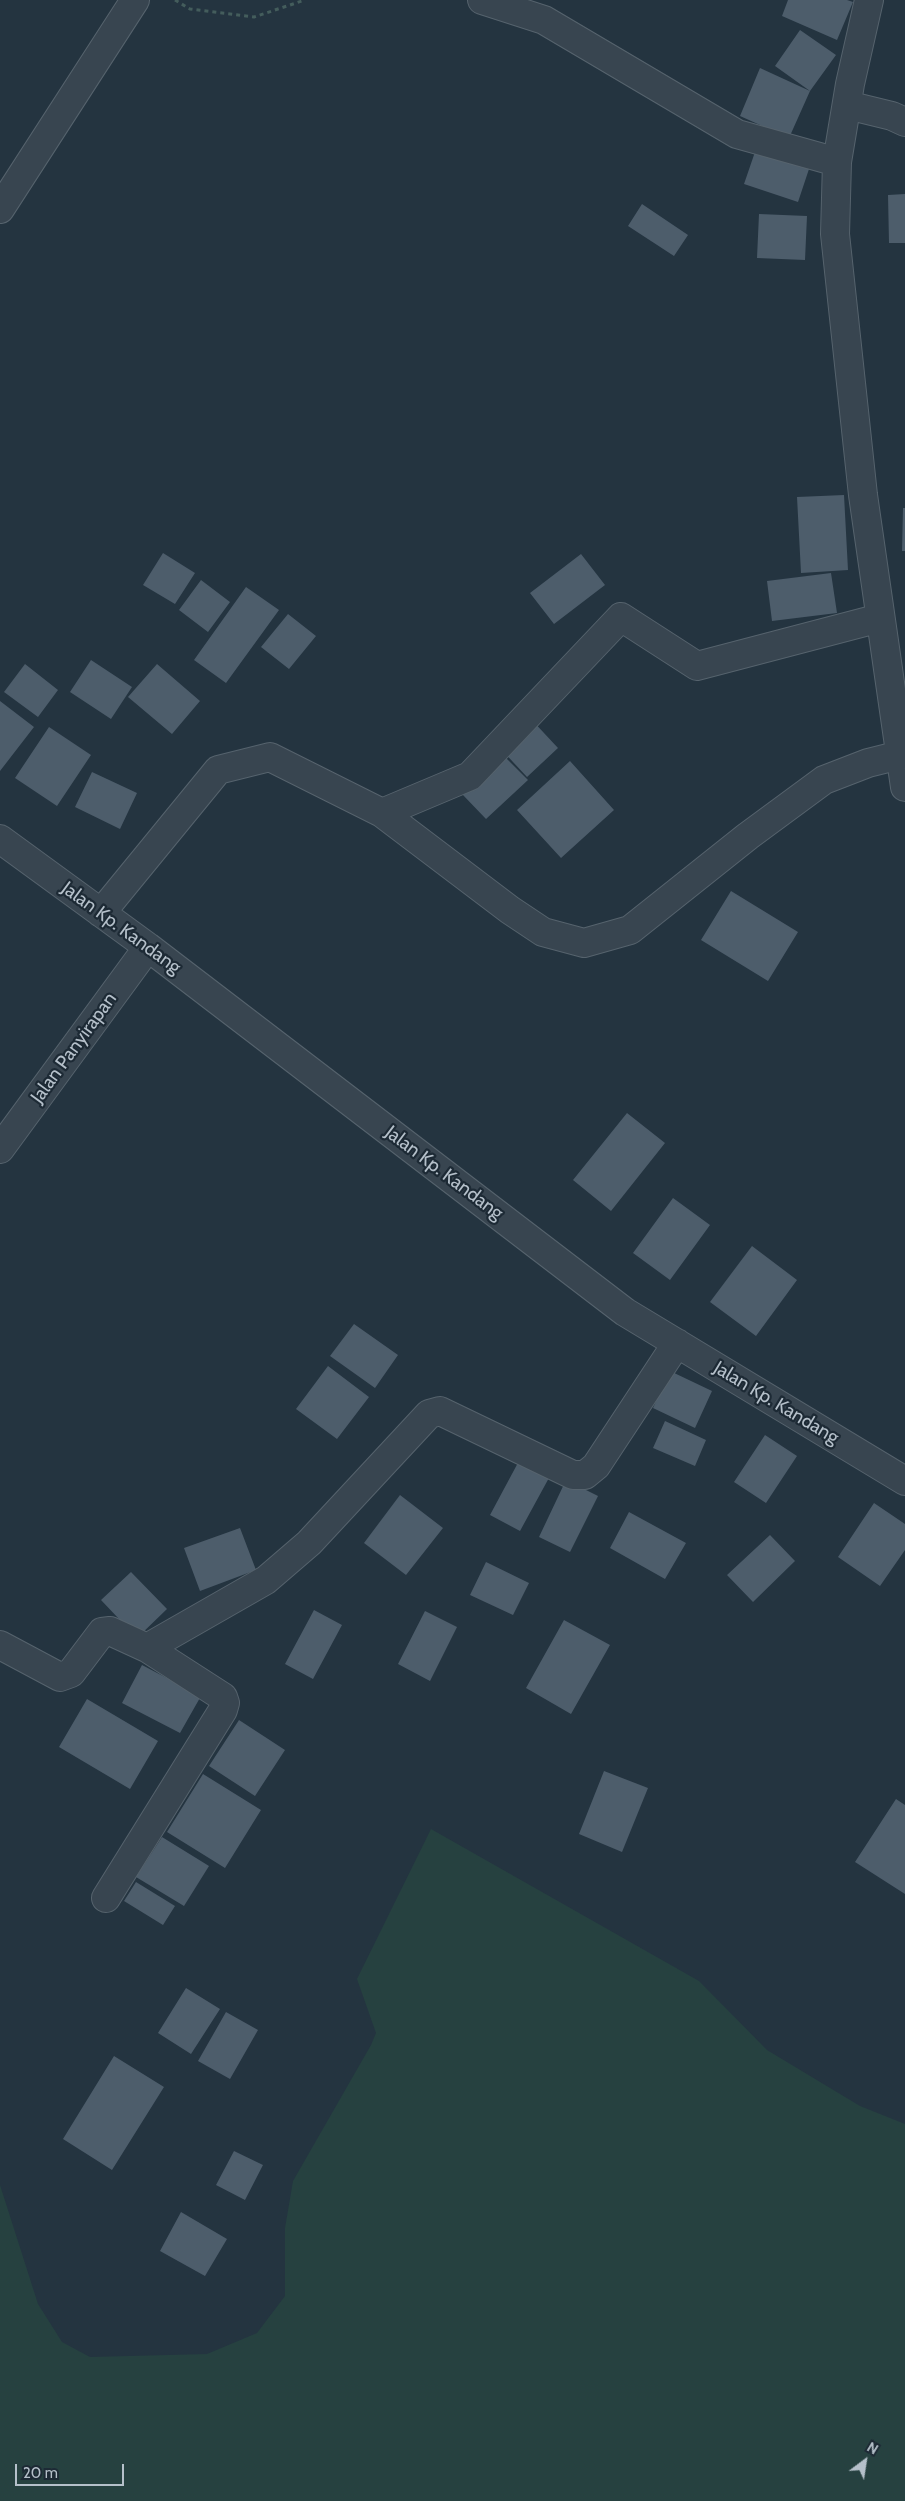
<!DOCTYPE html>
<style>
body{margin:0}
#map{position:relative;width:905px;height:2501px;overflow:hidden;background:#243440;font-family:Cabin,sans-serif}
canvas{display:block}
.north{position:absolute;left:840px;top:2436px;width:50px;height:50px;-webkit-text-stroke:4px #1d2a35;paint-order:stroke;rotate:31deg;font-size:14px;font-weight:700;line-height:20px;text-align:center;color:#b5c0ca}
.north::after{content:'';display:block;margin:auto;width:18px;height:22px;background:#b5c0ca;clip-path:polygon(50% 0,100% 100%,50% 72%,0 100%)}
.scale{position:absolute;left:15px;top:2464px;width:109px;height:22px;box-sizing:border-box;border:2px solid #b5c0ca;border-top:0;padding-left:6px;font-size:15px;line-height:18px;white-space:nowrap;color:#b5c0ca;-webkit-text-stroke:4px #1d2a35;paint-order:stroke}
</style>
<div id="map">
<canvas width="905" height="2501"></canvas>
<div class="north">N</div>
<div class="scale">20 m</div>
</div>
<script>
const g = document.querySelector('canvas').getContext('2d');
g.lineJoin = 'round';
function fillPath(path, color) {
  g.fillStyle = color;
  g.fill(path, 'evenodd');
}
function poly(rows) {
  const path = new Path2D();
  for (const r of rows) {
    path.moveTo(r[0], r[1]);
    for (let i = 2; i < r.length; i += 2) path.lineTo(r[i], r[i + 1]);
  }
  return path;
}
function stroke(path, color, width, dash) {
  g.strokeStyle = color;
  g.lineWidth = width;
  g.lineCap = dash ? 'butt' : 'round';
  g.setLineDash(dash || []);
  g.stroke(path);
}
function write(font, color, halo, rows, align = 'center') {
  g.font = font + ' Cabin,sans-serif';
  g.lineWidth = 4.5;
  g.setLineDash([]);
  g.textBaseline = 'middle';
  g.strokeStyle = halo;
  g.fillStyle = color;
  for (const [text, x, y, turn = 0] of rows) {
    g.save();
    g.translate(x, y);
    g.rotate((+turn || 0) * Math.PI / 180);
    g.textAlign = isNaN(turn) ? turn : align;
    if (halo) g.strokeText(text, 0, 0);
    g.fillText(text, 0, 0);
    g.restore();
  }
}
const green = poly([
 [431,1829,699,1981,767,2050,860,2106,905,2124,905,2501,0,2501,0,2185,38,2304,62,2342,90,2357,207,2354,257,2333,285,2296,285,2228,293,2181,371,2045,376,2033,357,1979]
]);
const building = poly([
 [788,0,847,0,853,2,837,40,782,16],
 [800,30,836,55,810,91,775,66],
 [760,68,810,91,789,138,740,116],
 [756,149,810,166,798,202,744,184],
 [905,194,905,243,889,243,888,195],
 [642,204,688,235,674,256,628,226],
 [759,214,807,216,805,260,757,258],
 [844,495,848,570,801,573,797,497],
 [903,508,905,508,905,551,902,551],
 [163,553,195,573,175,604,143,585],
 [581,554,605,585,554,624,530,593],
 [831,573,837,613,772,621,767,581],
 [201,580,230,602,208,632,179,610],
 [246,587,279,610,226,683,194,660],
 [288,614,316,636,289,669,261,647],
 [91,660,132,687,111,719,70,692],
 [25,664,58,690,38,717,4,692],
 [157,664,200,701,172,734,128,697],
 [0,701,34,727,0,771],
 [530,718,558,748,527,777,499,747],
 [49,727,91,755,57,806,15,778],
 [503,755,528,780,486,819,462,794],
 [570,761,614,810,561,858,517,810],
 [92,772,137,793,120,829,75,807],
 [731,891,798,932,768,981,701,940],
 [627,1113,665,1143,611,1211,573,1180],
 [673,1198,710,1225,670,1280,633,1253],
 [752,1246,797,1280,756,1336,710,1302],
 [354,1324,398,1355,375,1388,330,1356],
 [328,1366,369,1397,337,1439,296,1409],
 [670,1371,712,1391,695,1428,653,1408],
 [665,1421,706,1440,695,1466,653,1448],
 [765,1435,797,1456,766,1503,734,1482],
 [520,1459,550,1476,520,1531,490,1515],
 [566,1480,598,1496,570,1552,539,1537],
 [400,1495,443,1528,406,1575,364,1543],
 [874,1503,905,1524,905,1550,880,1586,838,1557],
 [629,1512,686,1543,665,1579,610,1548],
 [240,1528,256,1570,200,1591,184,1548],
 [770,1535,795,1561,753,1602,727,1575],
 [486,1562,529,1583,513,1615,470,1595],
 [131,1572,167,1609,137,1638,101,1600],
 [314,1610,342,1625,313,1679,285,1664],
 [425,1611,457,1627,430,1681,398,1664],
 [564,1620,610,1645,571,1714,526,1688],
 [142,1665,201,1696,180,1733,122,1703],
 [87,1699,158,1741,130,1789,59,1747],
 [239,1720,285,1750,255,1796,209,1766],
 [604,1771,648,1788,622,1852,579,1834],
 [203,1774,261,1810,225,1868,167,1832],
 [896,1799,905,1805,905,1894,855,1862],
 [162,1837,209,1866,184,1906,136,1877],
 [136,1882,175,1906,163,1925,124,1901],
 [186,1988,220,2009,191,2054,158,2033],
 [226,2012,258,2030,230,2079,198,2061],
 [114,2056,164,2087,112,2170,63,2139],
 [234,2151,263,2165,245,2200,216,2185],
 [181,2212,227,2239,205,2276,160,2251]
]);
const path = poly([
 [175,0,190,9,254,17,305,0]
]);
const minor = poly([
 [482,0,544,20,737,134,837,162],
 [869,0,850,84,837,162,835,234,863,495,905,787],
 [847,105,892,116,905,122],
 [0,209,135,0],
 [382,813,510,910,543,932,584,943,630,930,748,836,824,780,868,763,900,755],
 [0,839,148,947,625,1312,905,1481],
 [101,913,218,770,270,757,382,813,470,776,621,617,697,666,880,618],
 [0,1149,148,947],
 [0,1645,60,1677,71,1673,102,1632,110,1631,147,1648,266,1580,309,1543,429,1414,440,1411,573,1475,585,1475,596,1466,677,1343],
 [106,1898,223,1710,225,1703,223,1697,147,1648]
]);
const streetNames = [
 ["Jalan Kp. Kandang",121,928,36],
 ["Jalan Panyirapan",74,1048,-54],
 ["Jalan Kp. Kandang",444,1173,37],
 ["Jalan Kp. Kandang",776,1403,31]
];
fillPath(green, '#264140');
fillPath(building, '#4d5d6b');
stroke(minor, '#56636d', 30);
stroke(path, '#445d5c', 3, [4, 4]);
stroke(minor, '#384550', 28);
write('19px', '#b5c0ca', '#1d2a35', streetNames);
</script>
